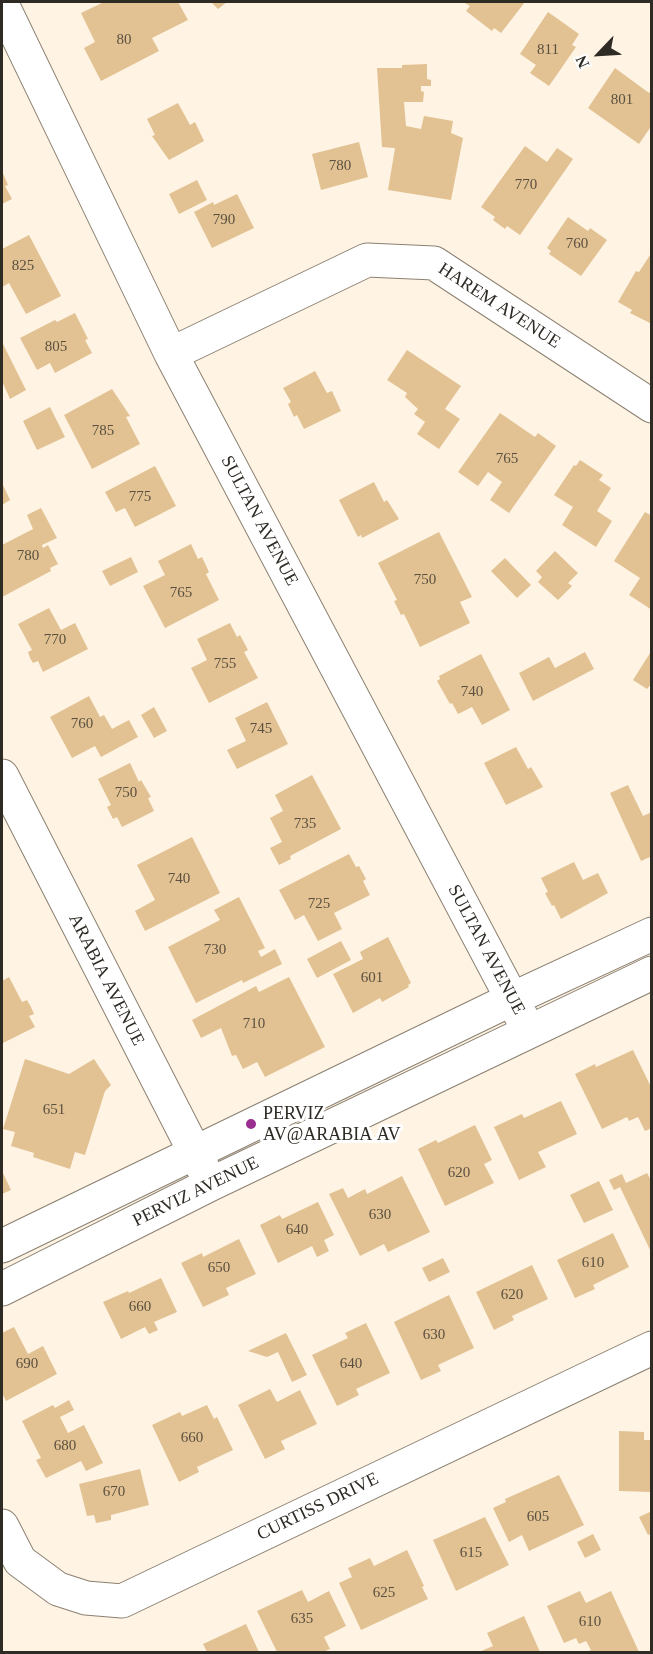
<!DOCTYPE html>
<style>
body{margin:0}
#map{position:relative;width:653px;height:1654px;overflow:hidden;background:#fff3e3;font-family:"Times New Roman",serif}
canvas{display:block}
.frame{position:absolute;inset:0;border:3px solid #2e2a24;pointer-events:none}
.north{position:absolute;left:569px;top:24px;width:60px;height:60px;-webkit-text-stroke:4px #fff;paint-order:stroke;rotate:245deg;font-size:16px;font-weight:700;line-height:24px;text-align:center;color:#2e2a24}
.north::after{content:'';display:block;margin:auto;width:21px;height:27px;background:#2e2a24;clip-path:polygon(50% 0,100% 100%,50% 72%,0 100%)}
</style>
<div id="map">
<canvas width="653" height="1654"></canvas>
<div class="frame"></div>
<div class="north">N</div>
</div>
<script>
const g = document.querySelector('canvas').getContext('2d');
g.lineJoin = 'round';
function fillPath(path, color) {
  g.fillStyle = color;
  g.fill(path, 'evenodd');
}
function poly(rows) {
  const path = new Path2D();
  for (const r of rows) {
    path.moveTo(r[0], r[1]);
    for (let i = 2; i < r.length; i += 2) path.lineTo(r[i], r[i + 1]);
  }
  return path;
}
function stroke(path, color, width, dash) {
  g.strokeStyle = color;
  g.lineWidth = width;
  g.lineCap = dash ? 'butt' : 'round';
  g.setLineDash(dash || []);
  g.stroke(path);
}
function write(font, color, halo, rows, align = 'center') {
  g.font = font + ' "Times New Roman",serif';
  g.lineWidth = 6;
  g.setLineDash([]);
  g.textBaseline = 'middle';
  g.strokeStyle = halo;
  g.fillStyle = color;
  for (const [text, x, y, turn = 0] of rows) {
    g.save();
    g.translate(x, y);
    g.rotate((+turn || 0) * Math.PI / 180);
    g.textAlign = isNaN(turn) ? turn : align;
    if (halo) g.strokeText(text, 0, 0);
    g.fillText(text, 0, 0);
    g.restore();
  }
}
const building = poly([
 [104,2,178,2,188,20,152,38,159,51,101,81,84,48,95,42,81,13],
 [211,2,227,2,218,9],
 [463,2,525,2,501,33,494,28,492,31,466,11,470,6],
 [548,12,579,34,572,45,576,47,549,86,530,73,536,65,520,54],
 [427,64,427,79,431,80,431,86,421,86,421,91,424,92,423,102,404,102,406,126,421,129,424,116,453,121,451,133,463,138,451,200,388,190,395,148,382,147,377,68,402,68,402,65],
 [615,68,649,93,652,89,652,125,639,144,588,108],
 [178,103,190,125,195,122,204,141,169,160,152,136,155,135,147,119],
 [359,142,368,177,321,190,312,154],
 [525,146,547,162,557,148,573,159,520,235,507,226,505,229,493,220,495,217,481,207],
 [2,171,8,185,5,186,12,199,2,204],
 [197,180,207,200,179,214,169,194],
 [237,194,254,228,212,248,194,212,213,202,214,205],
 [568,217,588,231,590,228,607,240,581,276,549,254,551,251,547,248],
 [29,235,61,296,26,314,9,283,2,287,2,249],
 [652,252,652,324,630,313,632,310,618,302,636,271,639,272],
 [75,313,88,339,85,340,92,353,55,373,50,363,37,370,20,338,55,320,57,322],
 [2,342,26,390,10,399,2,381],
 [407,350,461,386,445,409,460,419,439,449,417,434,425,422,414,414,418,409,405,397,407,393,387,380],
 [315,371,327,393,332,391,341,411,304,429,297,415,294,417,288,404,291,402,283,388],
 [112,389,130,416,126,417,140,444,92,469,64,415],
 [50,407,65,437,37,450,23,421],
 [500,413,535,437,538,433,556,446,509,513,490,500,502,482,488,472,478,486,458,472],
 [580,460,603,475,599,480,611,488,597,511,612,521,596,547,562,525,573,507,554,495,574,465,576,466],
 [155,466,176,506,135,527,125,508,116,512,105,492],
 [374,482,384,502,387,500,399,519,362,538,361,535,358,537,339,500],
 [2,483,10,500,2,505],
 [41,508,57,538,42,545,43,548,48,545,58,564,50,568,51,571,2,597,2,545,33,529,27,515],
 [645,512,652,516,652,610,629,595,640,578,614,561],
 [439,532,472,597,460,602,470,623,420,647,404,614,401,615,394,601,397,600,378,563],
 [191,544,198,559,202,557,209,572,206,574,219,600,165,628,143,586,165,575,158,561],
 [555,551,578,573,568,583,572,586,558,600,538,582,542,577,536,571],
 [131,557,138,572,110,586,102,571],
 [505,558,531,585,517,598,491,571],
 [49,608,61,630,75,623,88,649,43,672,38,661,33,663,30,658,28,652,32,650,18,624],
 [230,623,237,637,240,635,248,650,244,652,258,678,209,703,191,668,207,660,197,639],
 [652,650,652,683,647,689,633,680],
 [585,652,594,669,533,701,519,673,549,657,555,668],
 [481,654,510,710,482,725,472,707,458,714,452,703,450,704,437,681,440,679,439,676],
 [89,696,100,717,104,715,112,729,129,720,138,737,101,757,95,746,72,758,50,717],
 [267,702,288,744,237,769,227,750,246,741,235,718],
 [154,707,167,731,154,738,141,715],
 [516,747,528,769,531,767,543,787,506,805,484,763],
 [130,763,139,782,141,780,151,797,148,798,154,811,122,827,117,817,113,819,107,807,111,805,98,779],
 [312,775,341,829,290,856,291,859,279,865,270,848,282,842,270,818,283,811,275,795],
 [628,785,643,816,652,812,652,856,641,861,610,793],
 [192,837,220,893,145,931,135,911,155,900,137,865],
 [349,854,356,867,359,866,366,879,363,881,370,895,334,913,342,929,318,941,304,915,295,920,279,890],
 [574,862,583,880,598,873,608,893,561,919,554,905,552,906,545,893,548,892,541,878],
 [239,897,265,948,258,951,261,957,275,949,282,964,243,983,242,980,196,1003,168,947,220,920,214,910],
 [388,937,411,983,408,985,409,987,382,1002,380,998,353,1013,333,974,363,959,360,952],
 [341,941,351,960,317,978,307,959],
 [9,977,22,1002,27,1000,31,1007,34,1014,29,1016,35,1027,3,1043,2,1040,2,981],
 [289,977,325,1047,265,1077,257,1062,243,1069,236,1055,232,1056,221,1028,201,1038,192,1020,256,986,259,992],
 [633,1050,652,1089,652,1128,645,1131,638,1117,629,1121,627,1117,602,1129,575,1074,595,1064,596,1067],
 [25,1059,69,1074,94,1059,111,1085,105,1091,85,1155,75,1152,70,1169,33,1157,34,1153,11,1146,15,1132,3,1129],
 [561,1101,577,1134,538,1152,546,1167,519,1180,494,1127,522,1114,524,1118],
 [475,1125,492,1160,484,1164,494,1183,445,1206,418,1149,436,1140,438,1143],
 [2,1171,11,1190,2,1194],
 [647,1173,652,1182,652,1254,620,1187,614,1190,609,1180,622,1174,626,1183],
 [402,1176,430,1232,388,1252,384,1244,360,1256,329,1194,343,1188,348,1198,365,1189,367,1194],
 [599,1181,613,1210,584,1223,570,1195],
 [318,1202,334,1235,324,1240,329,1251,317,1257,312,1246,278,1263,260,1225,280,1215,282,1219],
 [613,1233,629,1267,593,1285,595,1289,575,1298,557,1260],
 [239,1239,256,1274,226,1288,229,1295,203,1307,181,1263,202,1253,203,1257],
 [443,1258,450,1272,429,1282,422,1268],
 [532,1265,548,1299,512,1316,514,1320,494,1330,476,1292],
 [161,1278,177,1312,154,1322,158,1330,149,1334,145,1327,121,1339,103,1302,128,1291,129,1293],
 [449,1295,474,1348,438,1365,441,1371,421,1380,394,1322],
 [366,1323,390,1373,356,1389,359,1395,337,1406,312,1355,348,1338,345,1333],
 [14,1327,28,1354,43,1346,57,1374,6,1401,2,1393,2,1333],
 [286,1333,307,1375,292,1382,278,1352,267,1357,248,1351],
 [270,1389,277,1402,300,1390,317,1424,281,1441,285,1449,265,1459,238,1405],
 [69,1400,74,1410,60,1417,68,1433,84,1425,103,1463,86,1471,81,1461,46,1478,36,1460,41,1458,22,1421,53,1405,55,1408],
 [207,1405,214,1419,217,1417,233,1450,197,1467,199,1472,179,1482,152,1425,180,1412,182,1416],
 [619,1431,644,1432,644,1440,652,1440,652,1492,619,1491],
 [140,1469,149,1505,111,1515,111,1520,96,1523,94,1515,87,1516,79,1484],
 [559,1475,584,1525,529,1551,522,1535,509,1542,493,1508,506,1502,505,1499],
 [652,1511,652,1533,648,1535,639,1517],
 [485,1517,509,1565,456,1591,433,1540],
 [593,1534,601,1550,585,1558,577,1542],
 [407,1550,424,1586,422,1587,428,1599,361,1630,339,1583,352,1577,348,1568,370,1558,374,1566],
 [302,1590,308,1602,329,1591,346,1626,324,1637,330,1649,323,1652,277,1652,257,1611],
 [580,1591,586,1603,611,1591,639,1652,586,1652,591,1650,586,1641,579,1644,576,1638,564,1643,547,1606],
 [524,1616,540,1652,479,1652,493,1646,487,1633],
 [246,1624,259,1652,207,1652,203,1644]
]);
const minor = poly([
 [2,4,171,354,529,1031],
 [171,354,367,260,434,263,652,406],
 [2,776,205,1172],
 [2,1246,512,999,652,934],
 [2,1289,211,1184,652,973],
 [2,1526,20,1561,58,1589,86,1598,122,1601,652,1348]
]);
const markers = [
 [251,1124,6,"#9a2f91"]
];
const numberNames = [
 ["80",124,40],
 ["811",548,50],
 ["801",622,100],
 ["780",340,166],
 ["770",526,185],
 ["790",224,220],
 ["760",577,244],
 ["825",23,266],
 ["805",56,347],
 ["785",103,431],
 ["765",507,459],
 ["775",140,497],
 ["780",28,556],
 ["750",425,580],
 ["765",181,593],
 ["770",55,640],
 ["755",225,664],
 ["740",472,692],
 ["760",82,724],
 ["745",261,729],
 ["750",126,793],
 ["735",305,824],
 ["740",179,879],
 ["725",319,904],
 ["730",215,950],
 ["601",372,978],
 ["710",254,1024],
 ["651",54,1110],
 ["620",459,1173],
 ["630",380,1215],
 ["640",297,1230],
 ["610",593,1263],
 ["650",219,1268],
 ["620",512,1295],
 ["660",140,1307],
 ["630",434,1335],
 ["690",27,1364],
 ["640",351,1364],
 ["660",192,1438],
 ["680",65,1446],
 ["670",114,1492],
 ["605",538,1517],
 ["615",471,1553],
 ["625",384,1593],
 ["635",302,1619],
 ["610",590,1622]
];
const streetNames = [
 ["HAREM AVENUE",499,306,33],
 ["SULTAN AVENUE",259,521,62],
 ["SULTAN AVENUE",486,950,62],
 ["ARABIA AVENUE",106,980,63],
 ["PERVIZ AVENUE",196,1192,-26],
 ["CURTISS DRIVE",318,1507,-26]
];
const poiNames = [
 ["PERVIZ",263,1114],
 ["AV@ARABIA AV",263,1135]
];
fillPath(building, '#e2c293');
stroke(minor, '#8b8172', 35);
stroke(minor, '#fff', 33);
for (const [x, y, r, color] of markers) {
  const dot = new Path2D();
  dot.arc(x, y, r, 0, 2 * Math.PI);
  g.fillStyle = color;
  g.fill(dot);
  stroke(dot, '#fff', 2);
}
write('15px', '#5b5040', null, numberNames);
write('18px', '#2e2a24', '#fff', streetNames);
write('18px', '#2e2a24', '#fff', poiNames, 'left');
</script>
